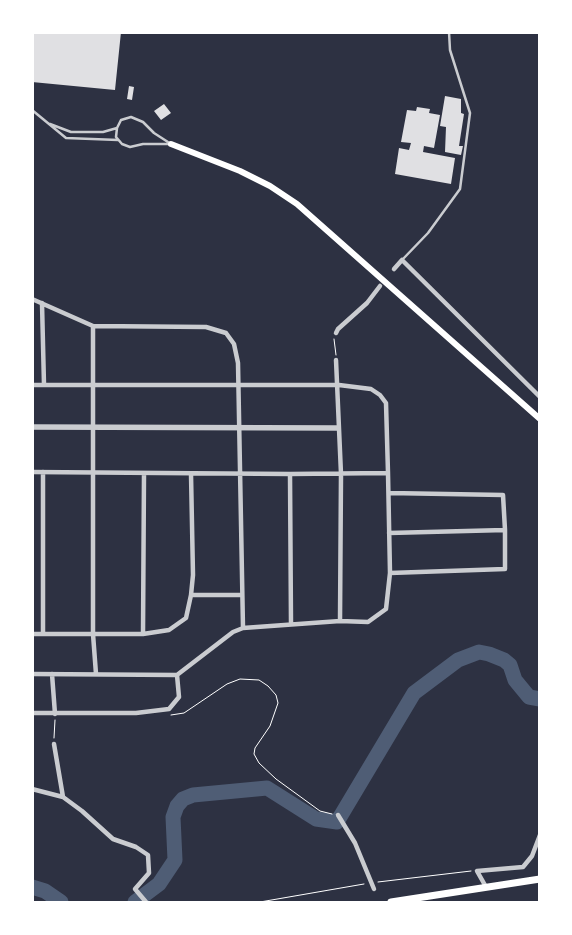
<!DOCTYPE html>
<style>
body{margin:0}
#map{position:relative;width:572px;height:935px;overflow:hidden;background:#2d3142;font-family:"PT Sans",sans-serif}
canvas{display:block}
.frame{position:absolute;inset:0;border:34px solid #fff;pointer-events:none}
</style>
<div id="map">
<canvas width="572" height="935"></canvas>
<div class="frame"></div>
</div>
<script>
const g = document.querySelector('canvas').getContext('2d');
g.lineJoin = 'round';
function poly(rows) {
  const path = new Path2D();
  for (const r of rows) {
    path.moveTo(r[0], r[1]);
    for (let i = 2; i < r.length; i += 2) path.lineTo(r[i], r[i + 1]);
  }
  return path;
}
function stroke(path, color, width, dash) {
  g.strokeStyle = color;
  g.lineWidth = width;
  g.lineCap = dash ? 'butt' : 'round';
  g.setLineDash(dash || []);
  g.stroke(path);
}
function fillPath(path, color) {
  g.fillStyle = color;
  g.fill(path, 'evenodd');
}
const river = poly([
 [32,887,45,891,61,902],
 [135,902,159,884,175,860,173,817,177,806,183,799,193,795,267,788,316,819,337,822,414,693,458,660,479,652,489,654,504,660,510,665,515,680,529,697,540,699]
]);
const building = poly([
 [32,32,121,32,115,90,32,82],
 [129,86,134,87,132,100,127,99],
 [445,96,461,99,461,113,464,114,459,146,463,146,461,155,445,152,446,127,440,126],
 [164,104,171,113,161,120,154,111],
 [417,107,430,109,429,113,440,115,434,148,424,146,423,152,455,158,451,184,395,174,399,148,409,150,411,143,401,142,407,110,416,111]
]);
const path = poly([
 [334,339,336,355],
 [171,715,184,713,227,684,240,679,259,680,268,686,276,695,278,703,270,726,255,748,254,754,259,763,276,779,320,811,332,814],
 [54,738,55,720],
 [378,882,471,871],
 [260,902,364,884]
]);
const service = poly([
 [32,110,66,138,118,140],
 [131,117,143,122,154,133,171,144,143,144,130,147,122,144,116,137,117,128,121,120,131,117],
 [50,124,71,132,103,132,117,128],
 [402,260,428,233,460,189,470,113,450,50,449,32]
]);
const minor = poly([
 [394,269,402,260,540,397],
 [32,299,93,326,206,327,226,333,234,344,238,363,243,628],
 [42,303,44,385],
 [93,326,93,634,96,674],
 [336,333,338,329,367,303,380,286],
 [336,360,341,474,340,621],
 [32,385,339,385,371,389,380,395,386,403,388,473],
 [32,472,290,474,388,473,390,573,386,609,368,622,340,621,243,628,233,632,177,675,32,674],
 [290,474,291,624],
 [389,493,503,495,505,530,505,569,390,573],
 [389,533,505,530],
 [191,595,242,595],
 [32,634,143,634,169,630,186,618,191,595,193,575,191,474],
 [43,634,43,472],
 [143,634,144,473],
 [52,674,55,714],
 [32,713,136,713,169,709,179,697,177,675],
 [54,744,63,797],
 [32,789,63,797,82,811,113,839,136,847,148,855,149,873,135,889,146,902],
 [338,815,355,843,374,889],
 [486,887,477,871,523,867,532,856,540,835]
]);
const tertiary = poly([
 [32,427,338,428]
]);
const secondary = poly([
 [171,144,240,171,270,186,297,204,540,419]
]);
const primary = poly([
 [391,902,540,879]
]);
stroke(river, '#4f5d75', 15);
fillPath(building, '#e0e0e3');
stroke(path, '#fff', 1);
stroke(service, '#caccd0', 2.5);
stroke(minor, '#caccd0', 4.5);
stroke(tertiary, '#caccd0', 5.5);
stroke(secondary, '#fff', 6);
stroke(primary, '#fff', 7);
</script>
